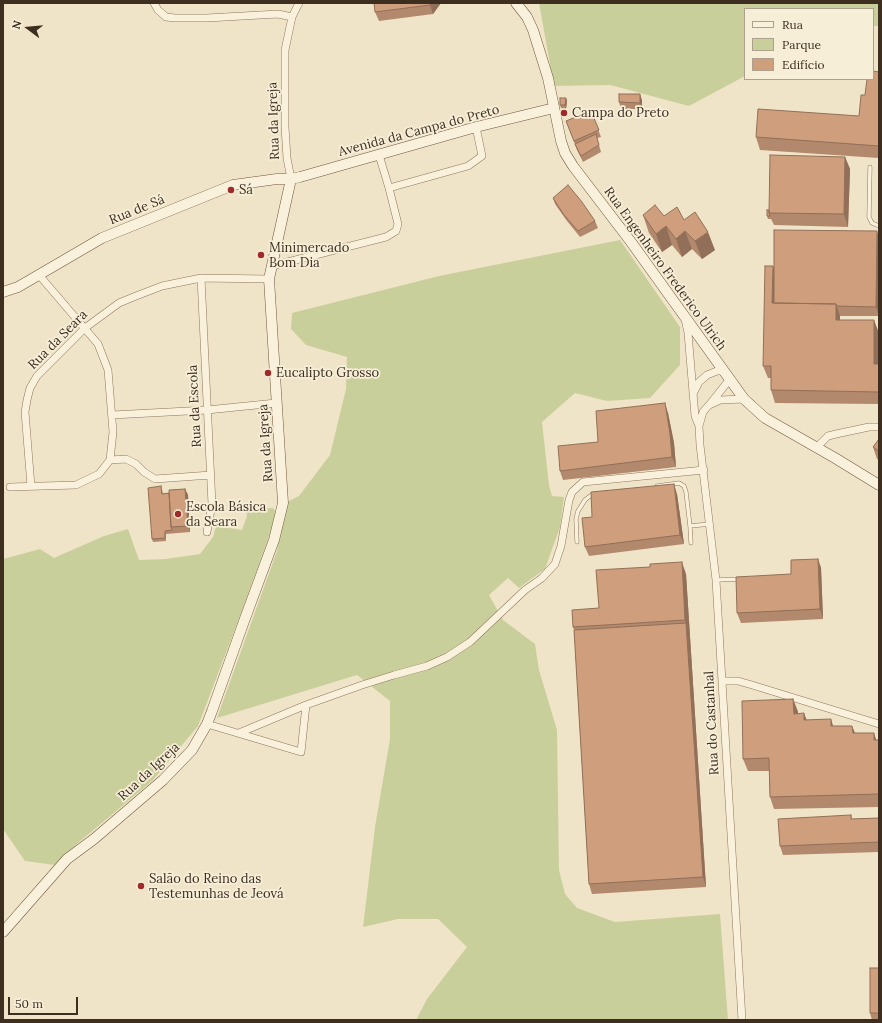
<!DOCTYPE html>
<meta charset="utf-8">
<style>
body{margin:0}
#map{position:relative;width:882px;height:1023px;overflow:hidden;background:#f0e4c8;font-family:Lora,serif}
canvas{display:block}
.frame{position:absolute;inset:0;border:4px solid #3d2e20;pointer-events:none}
.legend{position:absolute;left:744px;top:8px;width:130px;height:72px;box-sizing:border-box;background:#f7eed8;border:1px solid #ada18e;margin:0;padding:5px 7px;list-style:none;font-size:12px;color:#3d2e20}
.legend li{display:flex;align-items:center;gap:8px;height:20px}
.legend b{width:20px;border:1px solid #ada18e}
.north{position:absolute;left:8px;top:8px;width:40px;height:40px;-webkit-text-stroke:3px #f7eed8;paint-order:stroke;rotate:286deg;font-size:11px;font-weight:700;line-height:16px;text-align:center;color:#3d2e20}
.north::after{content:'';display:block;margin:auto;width:14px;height:18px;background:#3d2e20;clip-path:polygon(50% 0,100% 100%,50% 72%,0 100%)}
.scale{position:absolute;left:8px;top:997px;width:70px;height:18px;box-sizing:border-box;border:2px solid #3d2e20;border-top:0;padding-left:5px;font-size:12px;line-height:14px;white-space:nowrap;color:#3d2e20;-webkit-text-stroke:3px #f7eed8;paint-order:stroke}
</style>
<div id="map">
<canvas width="882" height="1023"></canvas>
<div class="frame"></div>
<ul class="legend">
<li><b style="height:5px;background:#faf1dc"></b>Rua</li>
<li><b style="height:11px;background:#c9cf9b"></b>Parque</li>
<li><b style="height:11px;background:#cf9f7d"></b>Edifício</li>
</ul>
<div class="north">N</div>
<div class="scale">50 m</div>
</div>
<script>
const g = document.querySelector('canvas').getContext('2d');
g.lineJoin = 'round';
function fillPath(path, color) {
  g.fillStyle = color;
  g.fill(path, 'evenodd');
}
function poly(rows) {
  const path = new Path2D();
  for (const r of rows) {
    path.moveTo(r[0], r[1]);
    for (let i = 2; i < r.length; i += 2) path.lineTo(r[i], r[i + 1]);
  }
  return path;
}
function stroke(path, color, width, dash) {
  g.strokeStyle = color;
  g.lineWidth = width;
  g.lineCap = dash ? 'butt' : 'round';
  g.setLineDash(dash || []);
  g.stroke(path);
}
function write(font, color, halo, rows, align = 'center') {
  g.font = font + ' Lora,serif';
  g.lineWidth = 3.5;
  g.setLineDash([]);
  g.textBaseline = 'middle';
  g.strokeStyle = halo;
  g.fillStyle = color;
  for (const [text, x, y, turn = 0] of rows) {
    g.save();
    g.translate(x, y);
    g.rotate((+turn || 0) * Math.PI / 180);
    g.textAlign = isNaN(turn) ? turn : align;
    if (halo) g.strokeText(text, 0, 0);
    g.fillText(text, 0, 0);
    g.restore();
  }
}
const green = poly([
 [539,3,879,3,879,26,873,26,873,9,745,9,745,76,689,106,610,85,554,86],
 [620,240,680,327,680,365,650,398,607,401,575,393,542,422,549,485,552,496,564,497,560,527,545,569,519,588,508,578,489,595,503,620,535,644,539,670,557,730,559,870,565,894,577,908,615,922,720,914,728,1020,416,1020,427,999,467,947,438,919,398,919,363,927,375,827,390,739,390,701,357,675,217,718,277,551,287,502,299,496,330,455,346,389,347,357,306,345,291,329,292,313,439,276],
 [273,508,277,514,240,616,198,726,152,781,78,843,55,865,25,861,3,829,3,559,40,549,54,558,104,536,128,529,139,560,166,559,200,554,213,537,216,526,242,530,247,516,246,510]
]);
const lane = poly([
 [870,167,869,217,872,223,879,226],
 [657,486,679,483,684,486,686,492,690,526,710,524],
 [690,526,691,543],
 [577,542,576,519,578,511,585,500,590,496,596,495],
 [716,580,741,579]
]);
const street = poly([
 [154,3,158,10,166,17,175,18,207,18,278,14,292,17],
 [291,179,287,158,285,127,285,50,292,17,299,3],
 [389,188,468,166,482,156,476,127],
 [272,266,386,237,396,231,398,224,389,188,379,155],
 [39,275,98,344,108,370,113,432,110,460],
 [201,278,212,504,207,532],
 [685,319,688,333,695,416,699,426,700,445,716,580,742,1020],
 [693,394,699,382,707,375,717,371,724,371],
 [710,404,730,379],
 [112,415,207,410,276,403],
 [699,426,703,412,709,405,720,400,744,399],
 [816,448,828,436,836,434,869,427,879,427],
 [31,486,25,412,27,400,30,388,37,376,85,328,119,303,136,296,162,286,201,278,269,279],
 [10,487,76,485,99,474,110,460,126,459,136,464,144,472,155,479,211,475],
 [722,681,738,681,752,685,879,724],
 [207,724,301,752,306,705],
 [239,733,306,705,362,685,394,675,427,666,447,657,470,642,525,590,542,578,555,564,561,546,569,500,572,492,583,482,704,470]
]);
const secondary = poly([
 [516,3,527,17,533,30,548,78,561,141,565,153,573,166,631,242,744,399,765,418,835,458,879,485],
 [3,292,18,287,102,238,233,185,277,179,291,179,300,177,476,127,554,108],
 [3,932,67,859,94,839,163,780,192,750,207,724,212,711,243,624,274,540,283,503,269,279,291,179]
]);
const wall = poly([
 [374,3,441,3,433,14,379,21,375,12],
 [879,72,879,158,760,150,756,137,859,116,865,95],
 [566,98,567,101,566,109,561,108,560,105],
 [642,100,642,109,621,109,619,102],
 [591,111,601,137,597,138,601,152,583,162,577,150,566,121],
 [845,157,850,169,848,227,774,225,771,219,768,219,767,216,769,210],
 [553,198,595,221,598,228,580,237,567,221,555,204],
 [643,215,664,216,684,220,715,250,702,259,692,249,682,257,672,245,662,252,649,233],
 [879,238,879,316,840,316,840,320,879,333,879,404,775,403,771,390,771,378,768,378,763,366,773,266,774,269],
 [668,413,674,443,676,467,563,480,560,471,598,442],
 [879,439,879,460,877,459,873,447],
 [161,486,163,494,169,493,185,489,188,495,190,532,166,534,166,541,153,542,152,539],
 [677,494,684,544,589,556,585,547,592,517],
 [818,559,821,568,823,619,741,623,737,613],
 [650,567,686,574,706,887,592,894,589,884,574,630,573,627,599,608],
 [793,699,798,712,798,714,807,720,833,726,852,726,855,733,876,740,879,740,879,807,774,809,770,797,769,771,748,771,743,759],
 [851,815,852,819,879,818,879,852,783,855,780,846],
 [879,968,879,1020,872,1020,870,1013]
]);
const shadedWall = poly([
 [431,3,441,3,433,14,430,5],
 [640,94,642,100,642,109,640,103],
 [566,98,567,101,566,109,565,105],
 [845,157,850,169,848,227,844,214],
 [666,226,672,245,662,252,656,234],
 [685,231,692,249,682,257,676,239],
 [877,231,879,238,879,316,876,307],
 [708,232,715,250,702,259,695,241],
 [773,266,777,279,777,306,772,303],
 [836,304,840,316,840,332,836,320],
 [874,320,879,333,878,376,874,364],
 [665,403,668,413,674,443,676,467,672,457],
 [674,484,677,494,684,544,680,535],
 [185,489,188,495,190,532,188,526],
 [818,559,821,568,823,619,820,609],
 [682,562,686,574,706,887,703,877,686,623,685,620],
 [793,699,798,712,798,726,794,714],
 [804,713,809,726,804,720],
 [831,719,835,732,831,726],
 [852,726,857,738,853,733],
 [874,733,878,745,874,740]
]);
const building = poly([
 [374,3,431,3,430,5,375,12,374,3],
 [873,71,879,72,879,146,756,137,758,109,859,116,861,95,865,95,867,79,873,79,873,71],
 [619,94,640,94,640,103,619,102,619,94],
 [560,98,566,98,565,105,560,105,560,98],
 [591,111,599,130,574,141,566,121,591,111],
 [596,134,599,145,581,156,575,144,596,134],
 [770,155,845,157,844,214,769,213,770,155],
 [568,185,582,202,595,221,578,231,564,215,553,198,568,185],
 [655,205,664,216,677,207,684,220,695,212,708,232,695,241,685,231,676,239,666,226,656,234,643,215,655,205],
 [767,210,769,210,769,213,770,216,767,216,767,210],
 [774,230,877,231,876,307,837,306,836,304,774,303,774,230],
 [765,266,773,266,772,303,836,304,836,320,874,320,874,364,879,364,879,392,771,390,771,366,763,366,765,266],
 [665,403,670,434,672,457,560,471,558,446,598,442,596,411,665,403],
 [879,439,879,451,873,447,879,439],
 [674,484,680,535,585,547,582,518,592,517,591,492,674,484],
 [161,486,162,494,169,493,171,527,172,530,165,531,165,538,152,539,148,488,161,486],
 [185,489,188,526,171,527,169,490,185,489],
 [818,559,820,609,737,613,736,577,791,574,791,560,818,559],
 [682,562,685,620,573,627,572,610,599,608,596,570,650,567,650,564,682,562],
 [686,623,703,877,589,884,574,630,686,623],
 [793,699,794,714,804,713,804,720,831,719,831,726,852,726,853,733,874,733,874,740,879,740,879,794,770,797,769,758,743,759,742,701,793,699],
 [851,815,851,819,879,818,879,842,780,846,778,819,851,815],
 [870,968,879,968,879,1013,870,1013,870,968]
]);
const markers = [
 [564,113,4,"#9e2a2b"],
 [231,190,4,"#9e2a2b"],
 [261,255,4,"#9e2a2b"],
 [268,373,4,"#9e2a2b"],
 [178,514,4,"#9e2a2b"],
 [141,886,4,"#9e2a2b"]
];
const poiNames = [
 ["Campa do Preto",572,113],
 ["Sá",239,190],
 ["Minimercado",269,248],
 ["Bom Dia",269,263],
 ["Eucalipto Grosso",276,373],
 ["Escola Básica",186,507],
 ["da Seara",186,522],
 ["Salão do Reino das",149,879],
 ["Testemunhas de Jeová",149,894]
];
const streetNames = [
 ["Rua da Igreja",274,121,-92],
 ["Avenida da Campa do Preto",419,131,-15],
 ["Rua de Sá",137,210,-22],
 ["Rua Engenheiro Frederico Ulrich",665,269,54],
 ["Rua da Seara",58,340,-45],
 ["Rua da Escola",195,406,-93],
 ["Rua da Igreja",266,443,-94],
 ["Rua do Castanhal",712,723,-93],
 ["Rua da Igreja",149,772,-43]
];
fillPath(green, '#c9cf9b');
stroke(lane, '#8d765c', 4.5);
stroke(street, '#8d765c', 8);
stroke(secondary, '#6f573f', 11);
stroke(lane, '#faf1dc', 3.5);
stroke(street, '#faf1dc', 7);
stroke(secondary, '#faf1dc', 10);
fillPath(wall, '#b2896c');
fillPath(shadedWall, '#916f58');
fillPath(building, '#cf9f7d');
stroke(building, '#916f58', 1);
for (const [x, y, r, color] of markers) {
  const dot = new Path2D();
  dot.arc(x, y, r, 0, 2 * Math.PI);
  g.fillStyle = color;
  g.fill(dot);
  stroke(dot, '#f7eed8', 1.5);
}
write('13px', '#3d2e20', '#f7eed8', poiNames, 'left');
write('13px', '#3d2e20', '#f7eed8', streetNames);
</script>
